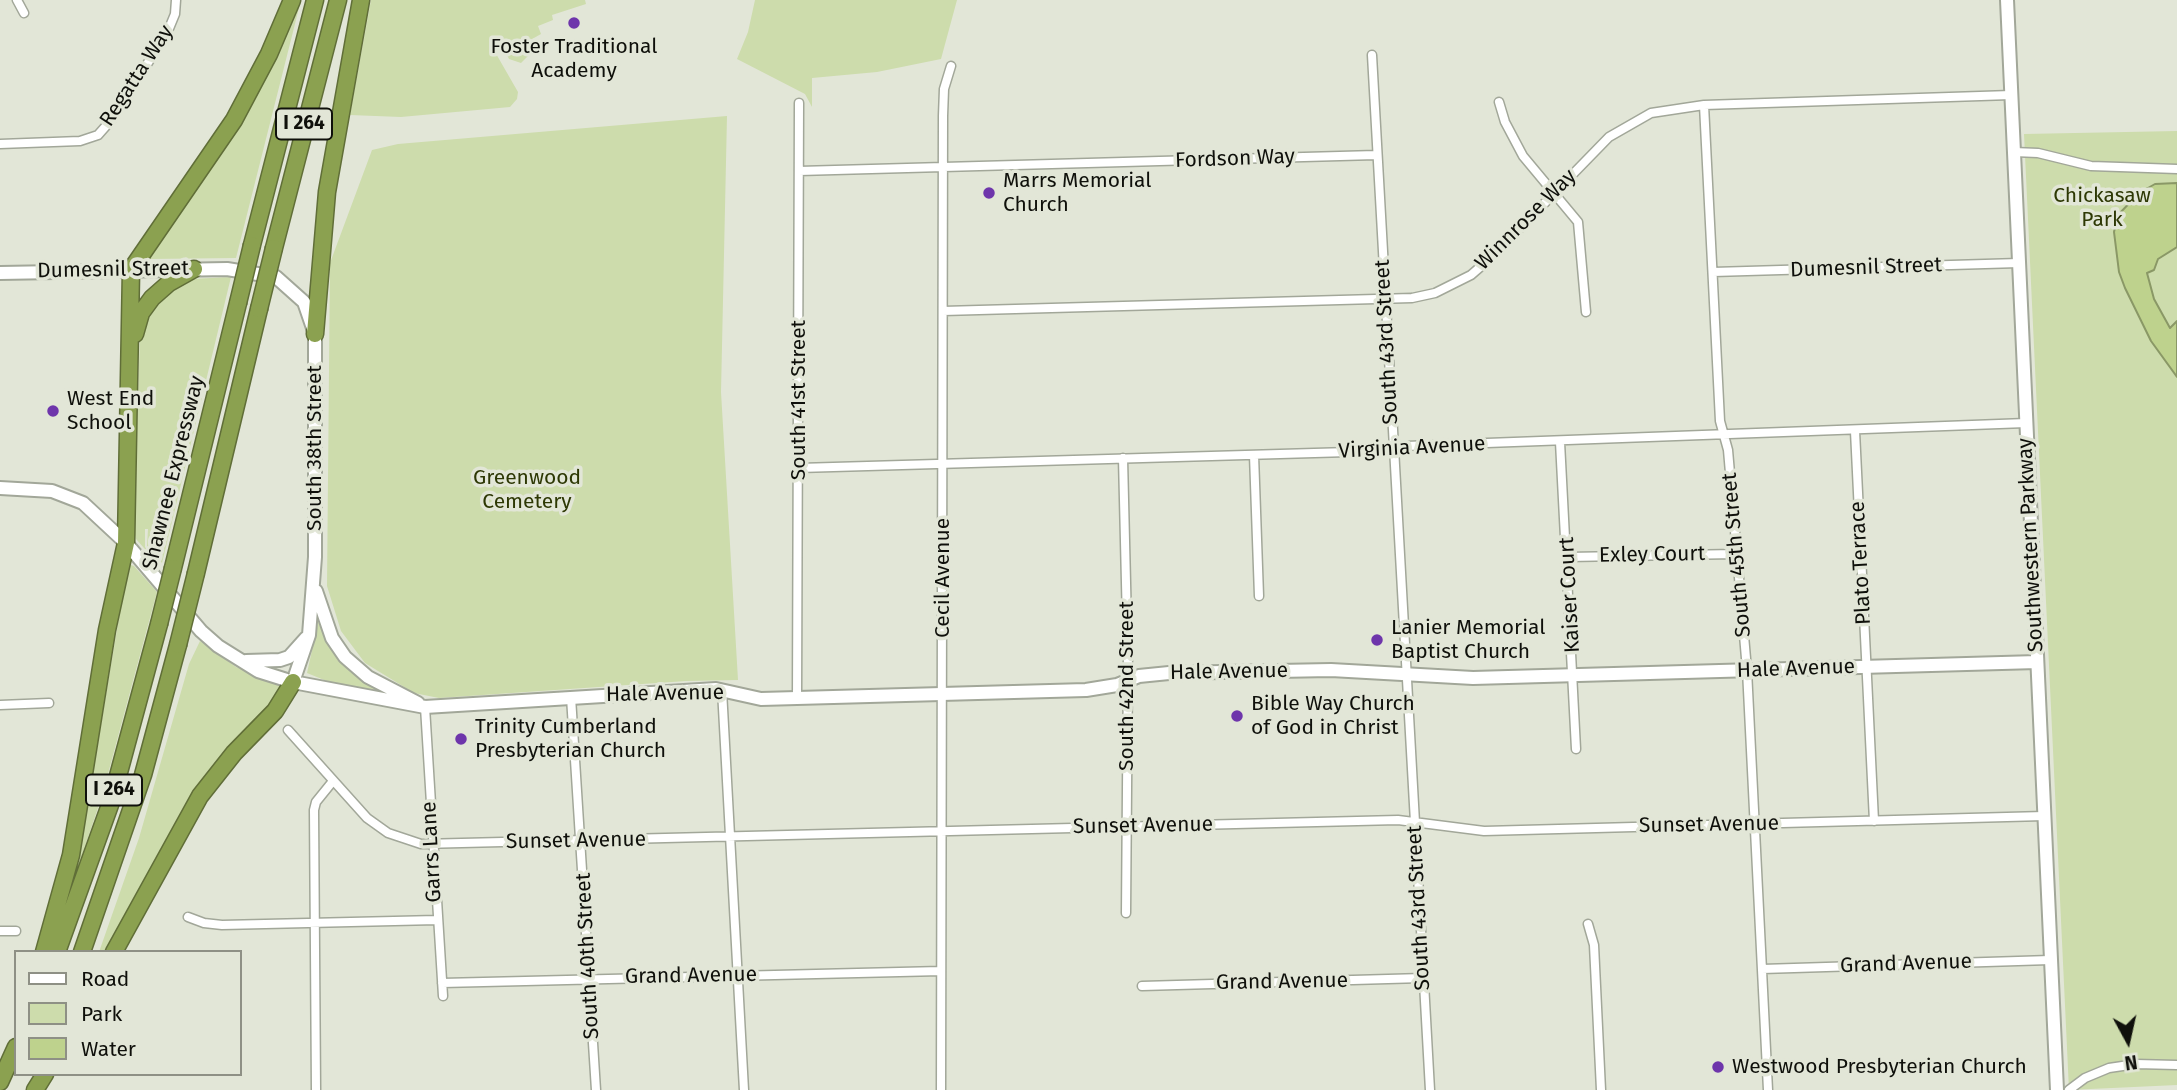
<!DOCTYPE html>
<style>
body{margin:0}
#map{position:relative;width:2177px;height:1090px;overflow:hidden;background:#e2e6d7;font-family:"Fira Sans",sans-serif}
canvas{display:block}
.legend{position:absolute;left:14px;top:950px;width:228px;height:126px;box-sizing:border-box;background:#e2e6d7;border:2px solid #8e9085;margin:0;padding:9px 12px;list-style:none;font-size:21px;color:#0f100b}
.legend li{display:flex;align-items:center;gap:14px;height:35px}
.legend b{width:35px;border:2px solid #8e9085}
.north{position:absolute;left:2093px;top:1006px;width:70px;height:70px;-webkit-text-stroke:5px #e2e6d7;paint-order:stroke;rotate:172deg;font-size:19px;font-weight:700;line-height:28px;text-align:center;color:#0f100b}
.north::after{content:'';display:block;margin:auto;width:24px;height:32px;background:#0f100b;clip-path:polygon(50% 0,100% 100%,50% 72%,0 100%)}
</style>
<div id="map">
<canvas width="2177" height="1090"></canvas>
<ul class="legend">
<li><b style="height:9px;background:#fff"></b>Road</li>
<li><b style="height:19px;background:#cddcac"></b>Park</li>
<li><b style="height:19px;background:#bed28d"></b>Water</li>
</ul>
<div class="north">N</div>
</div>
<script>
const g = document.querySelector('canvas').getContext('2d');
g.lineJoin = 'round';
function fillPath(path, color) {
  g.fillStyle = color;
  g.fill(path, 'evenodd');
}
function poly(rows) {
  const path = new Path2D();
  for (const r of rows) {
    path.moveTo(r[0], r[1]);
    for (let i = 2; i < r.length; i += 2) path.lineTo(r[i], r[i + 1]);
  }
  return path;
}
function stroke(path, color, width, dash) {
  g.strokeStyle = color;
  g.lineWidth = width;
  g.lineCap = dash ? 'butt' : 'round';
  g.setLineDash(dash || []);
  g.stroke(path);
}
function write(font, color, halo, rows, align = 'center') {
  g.font = font + ' "Fira Sans",sans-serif';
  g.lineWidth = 7;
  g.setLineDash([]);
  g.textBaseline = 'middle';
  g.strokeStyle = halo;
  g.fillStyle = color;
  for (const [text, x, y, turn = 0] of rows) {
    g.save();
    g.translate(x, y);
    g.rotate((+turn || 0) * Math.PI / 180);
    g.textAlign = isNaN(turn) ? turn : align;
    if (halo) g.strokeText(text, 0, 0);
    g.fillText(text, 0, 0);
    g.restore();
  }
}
const green = poly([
 [298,0,301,0,236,258,149,259],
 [371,0,585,0,586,4,552,15,553,20,538,26,541,34,525,43,529,55,521,63,509,59,500,41,491,45,518,92,517,99,510,107,401,117,350,115],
 [755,0,957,0,941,59,877,72,812,78,812,107,805,94,737,59,748,32],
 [727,116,721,392,738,680,686,681,439,698,414,693,365,663,341,631,327,586,330,263,372,150,398,144],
 [2177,131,2177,1085,2069,1090,2024,134],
 [231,277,162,563,147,546,148,529,145,529,145,547,159,565,136,539,134,531,140,332,158,297,191,279],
 [128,564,134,566,157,592,102,796,76,873],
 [319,619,364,681,399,698,334,684,307,673],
 [200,641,236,667,285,686,248,733,110,952,99,952,139,838,189,664]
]);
const water = poly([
 [2177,183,2177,247,2158,259,2154,270,2147,273,2154,299,2170,328,2177,321,2177,377,2151,341,2125,288,2119,272,2114,232,2118,215,2139,193,2155,184,2177,183]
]);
const street = poly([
 [17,0,24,13],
 [1372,55,1430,1090],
 [1499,102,1505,122,1523,156,1578,222,1586,312],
 [1704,105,1720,421,1728,450,1747,670,1768,1090],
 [0,144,80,141,98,135,113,118,168,31,175,14,176,0],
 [2014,152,2038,153,2091,166,2177,169],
 [799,171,1376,155],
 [1713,272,2019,263],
 [943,311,1412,298,1435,293,1471,275,1494,255,1609,137,1651,113,1704,105,2011,95],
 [1855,431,1874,821],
 [1560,442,1576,749],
 [1254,455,1259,596],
 [1123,458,1128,666,1126,913],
 [799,468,1383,451,1406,446,2026,423],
 [1568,557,1735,554],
 [722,690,744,1090],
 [571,697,596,1090],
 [797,697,799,103],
 [0,705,49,703],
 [425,707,443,996],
 [288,730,367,818,388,833,421,844,1398,820,1484,831,2044,816],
 [188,917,204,923,222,925,437,920],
 [1588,924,1594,945,1601,1090],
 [0,931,16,931],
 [1762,969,2050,960],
 [442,983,941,971],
 [1142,986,1423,978],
 [316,1090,314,810,316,802,333,781],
 [941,1090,943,116,944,89,951,66],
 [2069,1090,2085,1078,2109,1068,2136,1064,2177,1065]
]);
const secondary = poly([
 [2007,0,2057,1090],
 [0,273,227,269,276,277,304,302,315,334,315,557,309,635,293,682],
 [0,488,52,491,83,503,126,543,201,631,218,646,258,671,293,682,425,707,716,689,761,699,1086,690,1117,685,1139,676,1169,673,1331,670,1473,678,2037,662],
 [316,591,332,638,345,657,368,677,418,703],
 [246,661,280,660,289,657,306,638]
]);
const highway = poly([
 [252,245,315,0],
 [274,248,338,0],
 [135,334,141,313,152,298,169,283,194,269],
 [315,334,327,192,361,0],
 [173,568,238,303],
 [196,573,259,309],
 [44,952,71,855,107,630,126,543,131,270,234,120,269,54,292,0],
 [57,952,111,802,159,624],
 [82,952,143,775,178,645],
 [114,952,200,796,234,753,275,711,293,682],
 [0,1082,16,1047],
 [35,1090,45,1074]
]);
const highwayBridge = poly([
 [238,303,252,245],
 [259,309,274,248],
 [159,624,173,568],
 [178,645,196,573]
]);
const markers = [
 [574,23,7,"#6e35ab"],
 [989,193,7,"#6e35ab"],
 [53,411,7,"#6e35ab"],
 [1377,640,7,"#6e35ab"],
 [1237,716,7,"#6e35ab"],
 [461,739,7,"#6e35ab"],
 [1718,1067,7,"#6e35ab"]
];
const shields = [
 [304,124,56],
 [114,790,56]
];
const shieldNames = [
 ["I 264",304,124],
 ["I 264",114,790]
];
const poiNames = [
 ["Foster Traditional",574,47,"center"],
 ["Academy",574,71,"center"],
 ["Marrs Memorial",1003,181],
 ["Church",1003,205],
 ["West End",67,399],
 ["School",67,423],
 ["Lanier Memorial",1391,628],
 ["Baptist Church",1391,652],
 ["Bible Way Church",1251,704],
 ["of God in Christ",1251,728],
 ["Trinity Cumberland",475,727],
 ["Presbyterian Church",475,751],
 ["Westwood Presbyterian Church",1732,1067]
];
const streetNames = [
 ["Regatta Way",137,76,-57],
 ["Fordson Way",1235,159,-2],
 ["Winnrose Way",1526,220,-45],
 ["Dumesnil Street",1866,268,-2],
 ["Dumesnil Street",113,270,-1],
 ["South 43rd Street",1387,342,-93],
 ["South 41st Street",799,400,-90],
 ["South 38th Street",315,448,-90],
 ["Virginia Avenue",1412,448,-3],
 ["Shawnee Expressway",174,473,-76],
 ["Southwestern Parkway",2031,545,-93],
 ["Exley Court",1652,555,-1],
 ["South 45th Street",1737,555,-95],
 ["Plato Terrace",1861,563,-93],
 ["Cecil Avenue",943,578,-90],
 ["Kaiser Court",1570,595,-93],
 ["Hale Avenue",1796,669,-2],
 ["Hale Avenue",1229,672,-1],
 ["South 42nd Street",1127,686,-90],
 ["Hale Avenue",665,694,-1],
 ["Sunset Avenue",1709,825,-1],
 ["Sunset Avenue",1143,826,-1],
 ["Sunset Avenue",576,841,-1],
 ["Garrs Lane",432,852,-93],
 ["South 43rd Street",1419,908,-93],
 ["South 40th Street",588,956,-93],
 ["Grand Avenue",1906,964,-2],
 ["Grand Avenue",691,976,-1],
 ["Grand Avenue",1282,982,-1]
];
const parkNames = [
 ["Chickasaw",2102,196],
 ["Park",2102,220],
 ["Greenwood",527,478],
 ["Cemetery",527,502]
];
fillPath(green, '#cddcac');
fillPath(water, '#bed28d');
stroke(water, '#8a9866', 2);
stroke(street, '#a2a799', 11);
stroke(secondary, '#a2a799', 16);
stroke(highway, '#606e38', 19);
stroke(street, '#fff', 8);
stroke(secondary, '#fff', 12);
stroke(highway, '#8ba150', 16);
stroke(highwayBridge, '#606e38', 19, []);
stroke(highwayBridge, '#8ba150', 16);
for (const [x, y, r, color] of markers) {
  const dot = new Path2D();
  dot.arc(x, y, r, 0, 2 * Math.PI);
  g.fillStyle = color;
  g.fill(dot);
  stroke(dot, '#e2e6d7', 2.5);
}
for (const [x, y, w] of shields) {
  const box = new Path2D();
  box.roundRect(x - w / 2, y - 15.5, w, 31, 5);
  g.fillStyle = '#e2e6d7';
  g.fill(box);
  stroke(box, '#0f100b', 2);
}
write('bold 19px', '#0f100b', null, shieldNames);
write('21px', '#0f100b', '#e2e6d7', poiNames, 'left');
write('21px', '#0f100b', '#e2e6d7', streetNames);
write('21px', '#2d3804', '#e2e6d7', parkNames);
</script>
